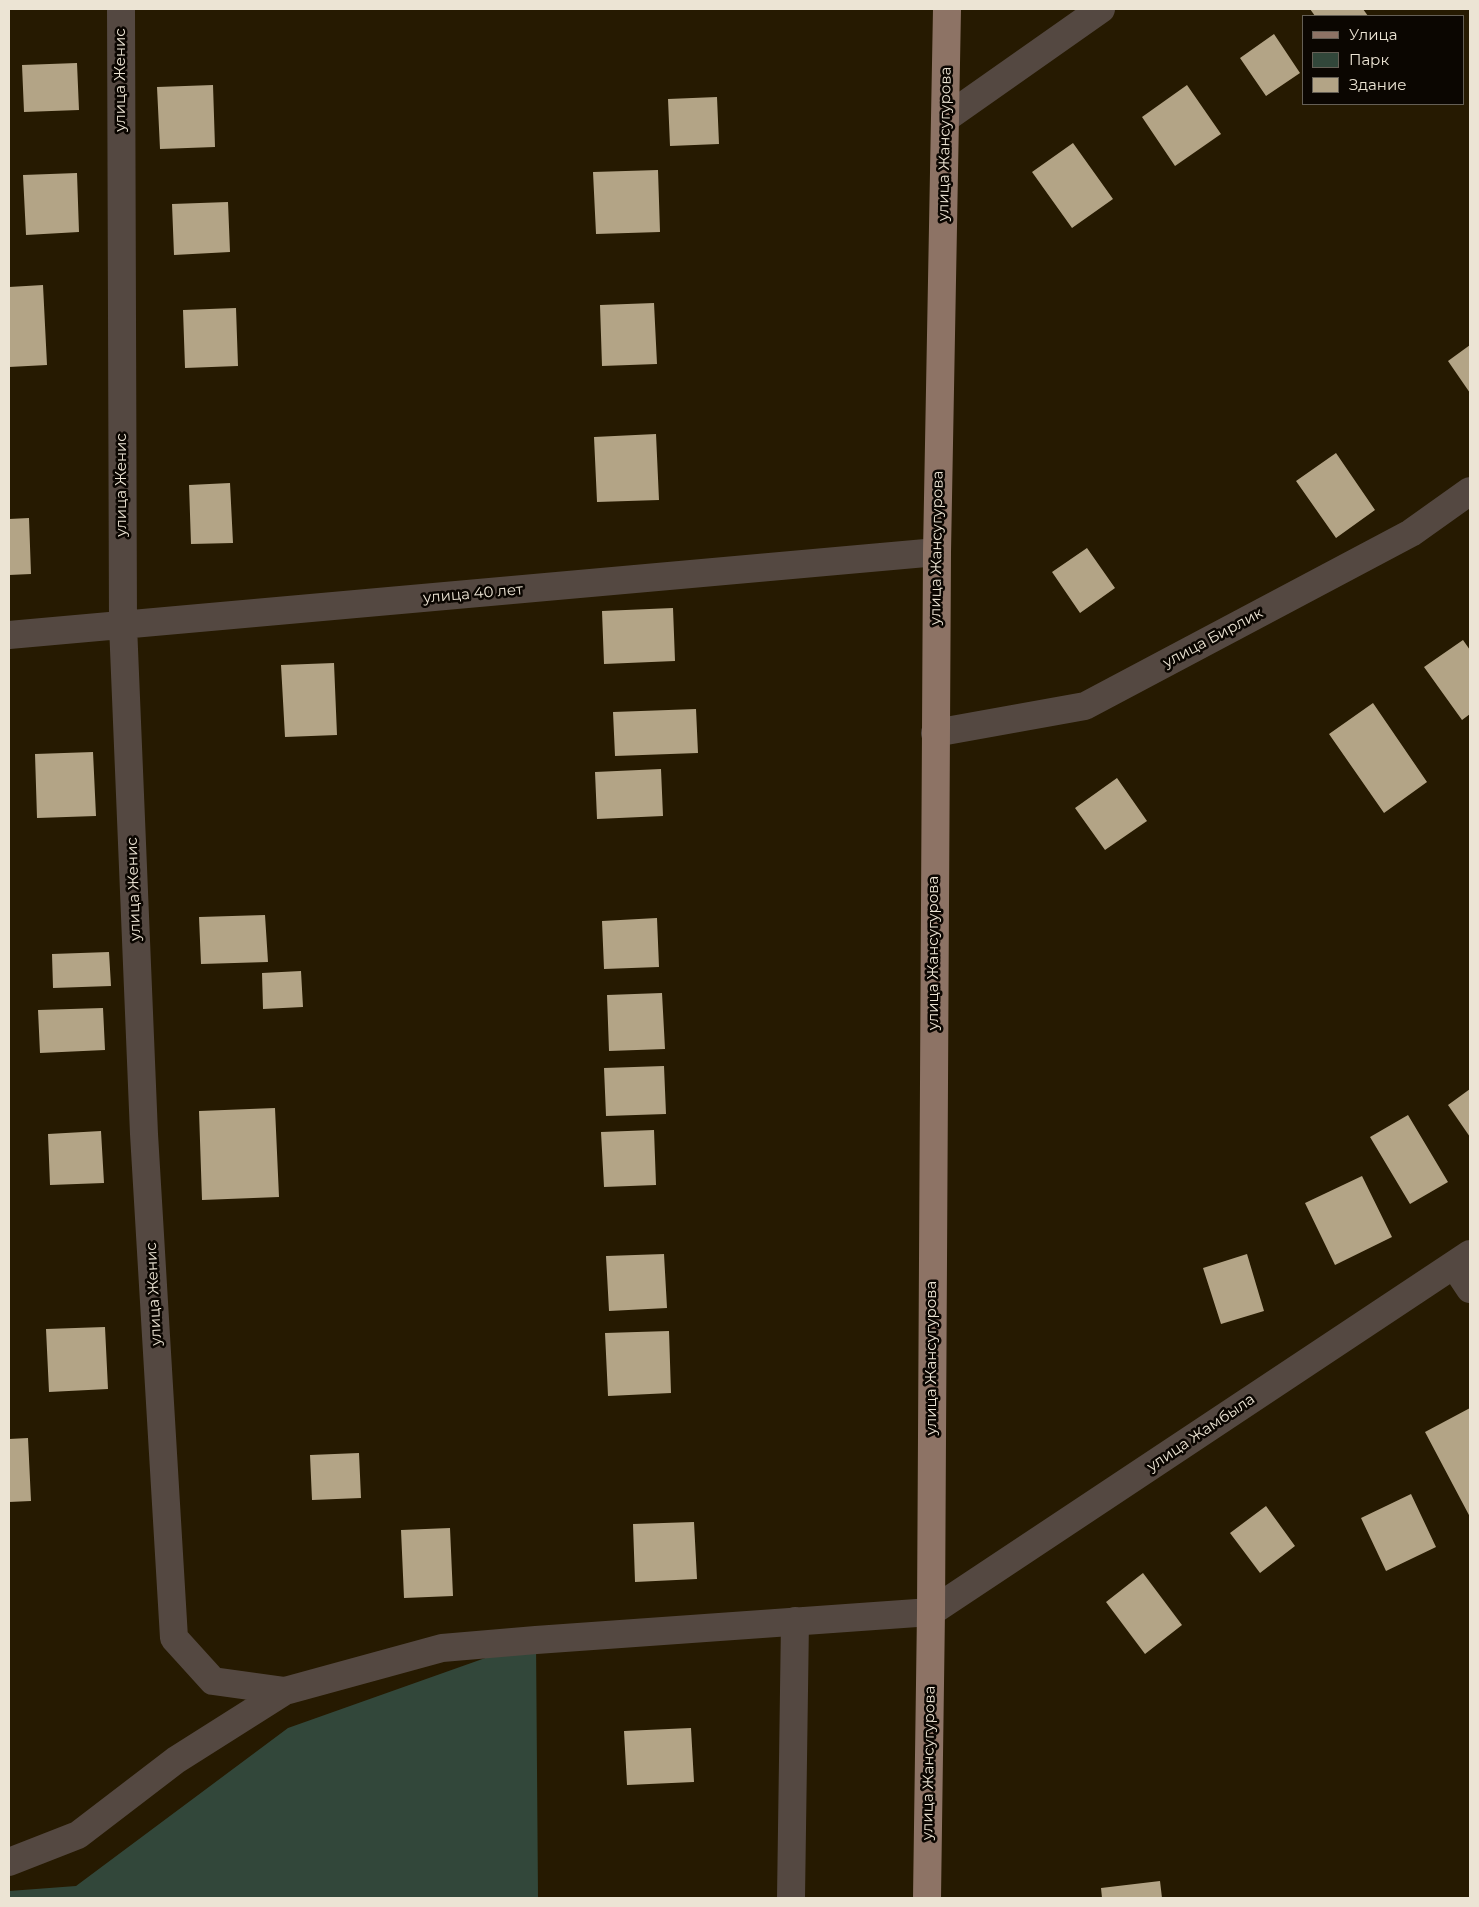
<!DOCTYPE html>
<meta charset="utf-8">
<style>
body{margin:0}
#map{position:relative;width:1479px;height:1907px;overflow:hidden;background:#261a01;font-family:Montserrat,sans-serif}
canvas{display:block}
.frame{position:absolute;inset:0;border:10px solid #ece4d4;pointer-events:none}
.legend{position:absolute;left:1302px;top:15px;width:162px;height:90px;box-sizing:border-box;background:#0b0601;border:1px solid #655f55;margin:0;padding:6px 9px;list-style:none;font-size:15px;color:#ece4d4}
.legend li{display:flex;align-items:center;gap:10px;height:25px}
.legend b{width:25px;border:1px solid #655f55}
</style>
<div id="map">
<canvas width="1479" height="1907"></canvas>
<div class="frame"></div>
<ul class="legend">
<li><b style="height:6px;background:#8d7365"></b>Улица</li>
<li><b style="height:14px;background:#32473a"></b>Парк</li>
<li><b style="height:14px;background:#b3a486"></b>Здание</li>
</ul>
</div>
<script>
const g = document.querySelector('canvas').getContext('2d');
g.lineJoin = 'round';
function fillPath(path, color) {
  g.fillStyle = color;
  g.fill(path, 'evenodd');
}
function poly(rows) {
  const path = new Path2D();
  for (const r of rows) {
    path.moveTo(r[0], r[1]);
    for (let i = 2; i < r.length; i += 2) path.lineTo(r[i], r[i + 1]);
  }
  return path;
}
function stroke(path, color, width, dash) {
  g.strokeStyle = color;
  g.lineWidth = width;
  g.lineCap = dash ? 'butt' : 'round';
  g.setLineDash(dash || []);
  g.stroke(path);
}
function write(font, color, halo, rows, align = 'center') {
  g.font = font + ' Montserrat,sans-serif';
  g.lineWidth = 5;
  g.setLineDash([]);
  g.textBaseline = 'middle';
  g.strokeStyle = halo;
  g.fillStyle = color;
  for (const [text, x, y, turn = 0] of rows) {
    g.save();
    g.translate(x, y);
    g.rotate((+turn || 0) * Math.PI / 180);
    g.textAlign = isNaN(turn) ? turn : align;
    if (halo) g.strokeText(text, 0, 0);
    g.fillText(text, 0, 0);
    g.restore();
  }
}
const green = poly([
 [536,1640,538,1898,9,1898,9,1891,76,1886,288,1728]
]);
const building = poly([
 [1310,9,1363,9,1368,16,1315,16],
 [1274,34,1300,73,1266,96,1240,58],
 [77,63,79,110,24,112,22,65],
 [213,85,215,147,160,149,157,87],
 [1187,85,1221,134,1175,166,1142,117],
 [717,97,719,144,670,146,668,99],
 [1073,143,1113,199,1072,228,1032,172],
 [658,170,660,232,596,234,593,172],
 [77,173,79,232,26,235,23,175],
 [228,202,230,252,174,255,172,204],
 [43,285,47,365,9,367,9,287],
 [654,303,657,364,602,366,600,305],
 [236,308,238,366,185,368,183,310],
 [1470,345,1470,393,1448,361],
 [656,434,659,500,597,502,594,437],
 [1336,453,1375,510,1336,538,1296,481],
 [230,483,233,543,191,544,189,485],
 [29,518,31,574,9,575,9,519],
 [1087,548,1115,588,1080,613,1052,572],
 [673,608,675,661,604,664,602,611],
 [1463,640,1470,650,1470,714,1462,720,1424,667],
 [334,663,337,735,285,737,281,665],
 [1373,703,1427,782,1384,813,1329,734],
 [696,709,698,753,615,756,613,712],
 [93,752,96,816,37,818,35,754],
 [661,769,663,816,597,819,595,772],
 [1117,778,1147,821,1105,850,1075,808],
 [265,915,268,962,201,964,199,917],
 [657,918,659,967,604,969,602,921],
 [109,952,111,986,53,988,52,954],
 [301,971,303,1007,263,1009,262,973],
 [662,993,665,1049,609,1051,607,995],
 [103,1008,105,1050,40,1053,38,1010],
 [664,1066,666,1114,606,1116,604,1068],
 [1470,1089,1470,1137,1448,1105],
 [275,1108,279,1197,202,1200,199,1111],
 [1408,1115,1448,1182,1410,1204,1370,1137],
 [654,1130,656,1185,604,1187,601,1132],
 [101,1131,104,1183,50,1185,48,1134],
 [1362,1176,1392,1237,1335,1265,1305,1203],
 [664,1254,667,1308,609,1311,606,1256],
 [1247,1254,1264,1311,1221,1324,1203,1268],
 [105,1327,108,1389,49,1392,46,1329],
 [669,1331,671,1393,608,1396,605,1333],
 [1470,1408,1470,1517,1425,1432],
 [28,1438,31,1501,9,1502,9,1439],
 [359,1453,361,1498,312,1500,310,1455],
 [1411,1494,1436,1547,1386,1571,1361,1518],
 [1266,1506,1295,1546,1260,1573,1230,1533],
 [694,1522,697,1579,635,1582,633,1524],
 [450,1528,453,1596,404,1598,401,1530],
 [1143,1573,1182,1625,1145,1654,1106,1602],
 [691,1728,694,1782,627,1785,624,1731],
 [1160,1881,1162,1898,1102,1898,1101,1888]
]);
const minor = poly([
 [121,9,123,625,144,1134,174,1638,213,1681,285,1691],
 [946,118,1101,9],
 [9,635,937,552],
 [935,733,1085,706,1411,533,1470,491],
 [1454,1265,1470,1289],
 [9,1862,78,1835,176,1760,285,1691,442,1648,536,1640,931,1612,1470,1254],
 [791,1898,795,1621]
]);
const major = poly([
 [927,1898,931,1612,937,552,947,9]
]);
const streetNames = [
 ["улица Женис",121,80,-90],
 ["улица Жансугурова",945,144,-89],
 ["улица Женис",122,485,-90],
 ["улица Жансугурова",937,548,-89],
 ["улица 40 лет",473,594,-5],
 ["улица Бирлик",1213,638,-28],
 ["улица Женис",134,889,-92],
 ["улица Жансугурова",934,953,-90],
 ["улица Женис",154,1294,-93],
 ["улица Жансугурова",932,1358,-90],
 ["улица Жамбыла",1201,1433,-34],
 ["улица Жансугурова",929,1763,-89]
];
fillPath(green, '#32473a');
fillPath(building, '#b3a486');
stroke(minor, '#544841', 28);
stroke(major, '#8d7365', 28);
write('15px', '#ece4d4', '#0b0601', streetNames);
</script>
